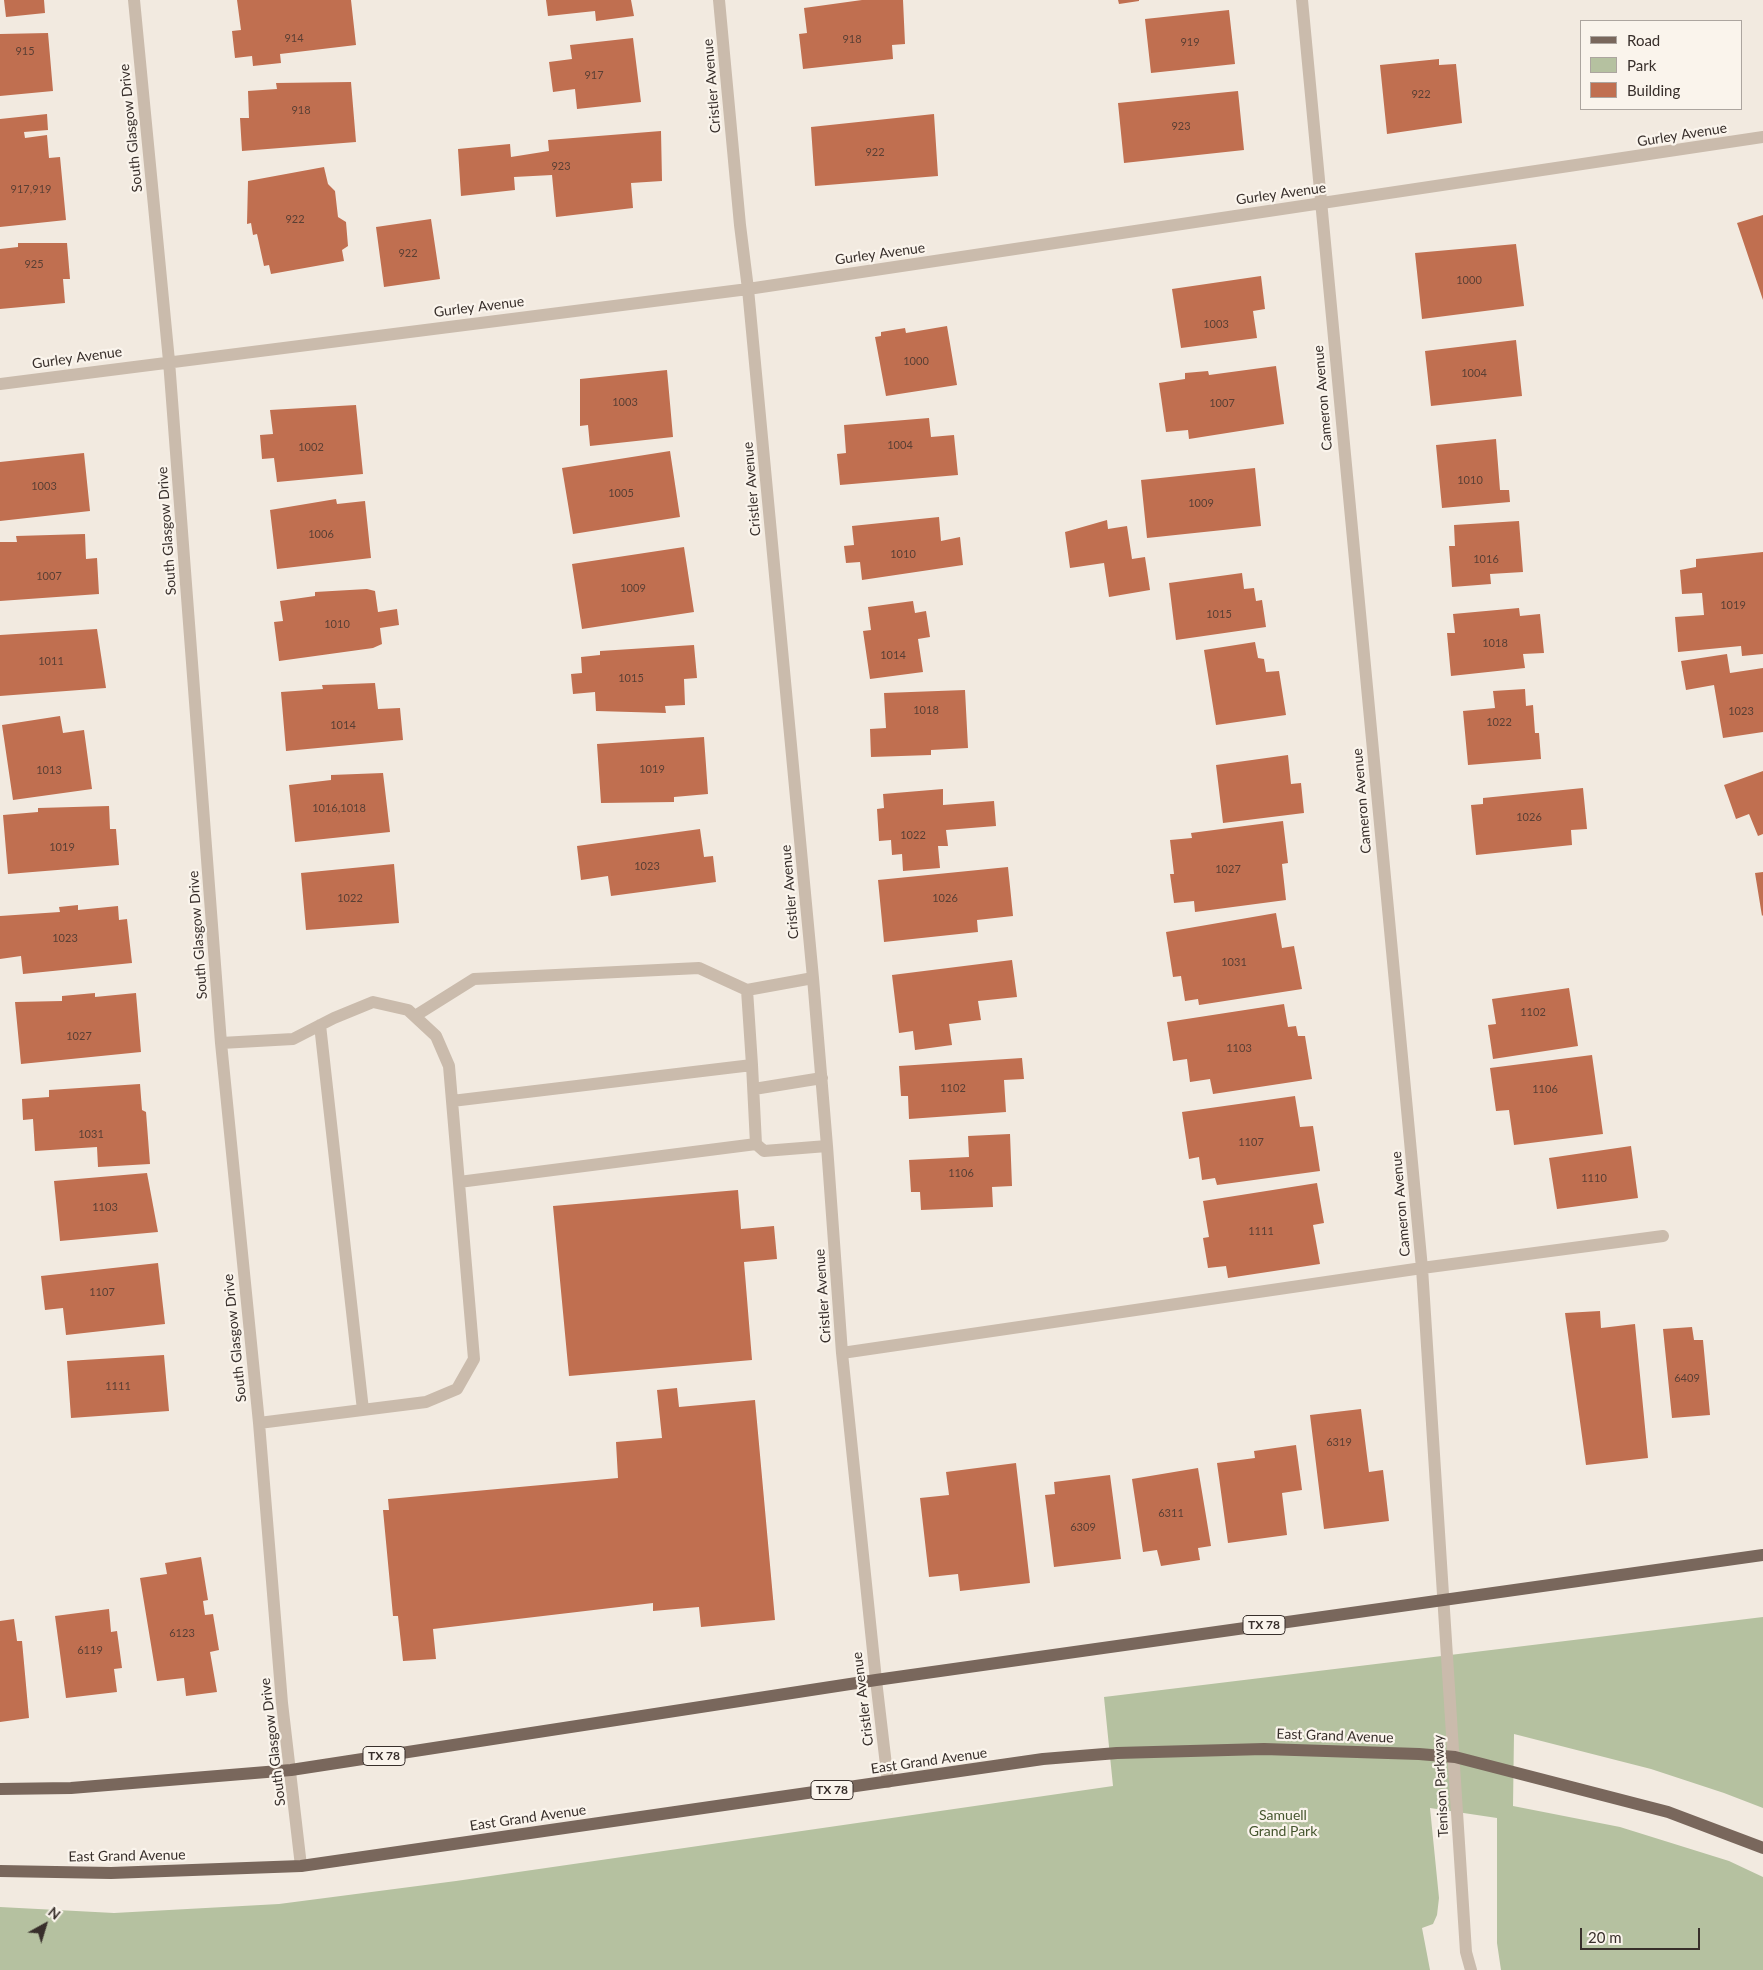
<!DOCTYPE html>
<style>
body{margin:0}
#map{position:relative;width:1763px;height:1970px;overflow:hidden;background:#f2eae0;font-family:Lato,sans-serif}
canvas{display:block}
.legend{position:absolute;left:1580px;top:20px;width:162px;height:90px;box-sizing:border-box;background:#faf4ec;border:1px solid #aca59f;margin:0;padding:6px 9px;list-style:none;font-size:15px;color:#382f2b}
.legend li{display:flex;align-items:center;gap:10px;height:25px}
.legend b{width:25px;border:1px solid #aca59f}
.north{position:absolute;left:20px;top:1900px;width:50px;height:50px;-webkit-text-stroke:4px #faf4ec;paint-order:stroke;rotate:39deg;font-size:14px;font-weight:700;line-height:20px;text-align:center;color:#382f2b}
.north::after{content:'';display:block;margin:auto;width:18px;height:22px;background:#382f2b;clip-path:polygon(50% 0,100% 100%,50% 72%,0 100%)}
.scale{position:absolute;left:1580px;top:1928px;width:120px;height:22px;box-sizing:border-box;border:2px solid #382f2b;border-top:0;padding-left:6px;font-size:15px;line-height:18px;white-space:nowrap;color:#382f2b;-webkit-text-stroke:4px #faf4ec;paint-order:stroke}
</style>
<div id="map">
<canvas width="1763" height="1970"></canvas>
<ul class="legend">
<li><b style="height:6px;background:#79675c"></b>Road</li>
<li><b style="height:14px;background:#b5c1a0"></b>Park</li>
<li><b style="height:14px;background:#c06f50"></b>Building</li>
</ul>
<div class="north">N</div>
<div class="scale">20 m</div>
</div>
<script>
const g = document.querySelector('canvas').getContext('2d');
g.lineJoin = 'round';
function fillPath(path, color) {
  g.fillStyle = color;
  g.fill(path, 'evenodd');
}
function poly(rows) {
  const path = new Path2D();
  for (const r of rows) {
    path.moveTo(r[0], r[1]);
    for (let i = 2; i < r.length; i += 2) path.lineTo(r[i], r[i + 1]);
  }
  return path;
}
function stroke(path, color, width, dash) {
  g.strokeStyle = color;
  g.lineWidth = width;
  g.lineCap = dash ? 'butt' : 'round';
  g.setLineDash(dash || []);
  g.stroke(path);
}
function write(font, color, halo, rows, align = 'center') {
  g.font = font + ' Lato,sans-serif';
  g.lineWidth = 4.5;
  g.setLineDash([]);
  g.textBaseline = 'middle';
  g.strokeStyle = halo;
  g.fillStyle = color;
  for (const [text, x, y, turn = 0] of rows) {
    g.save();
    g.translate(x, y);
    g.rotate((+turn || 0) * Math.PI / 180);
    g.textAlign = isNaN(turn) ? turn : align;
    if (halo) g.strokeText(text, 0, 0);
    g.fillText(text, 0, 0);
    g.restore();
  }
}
const green = poly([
 [1763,1617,1763,1808,1724,1793,1651,1769,1514,1734,1513,1806,1620,1827,1729,1861,1763,1877,1763,1970,1501,1970,1497,1943,1497,1818,1430,1808,1439,1898,1437,1915,1433,1924,1422,1928,1430,1970,0,1970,0,1907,114,1913,279,1904,456,1881,1113,1786,1104,1697]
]);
const building = poly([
 [4,0,44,0,45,13,6,17],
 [237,0,351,0,356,45,280,54,281,63,253,66,252,56,235,58,232,31,241,30],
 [546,0,631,0,634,16,596,21,595,11,548,16],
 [862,0,903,0,905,44,892,45,893,59,803,69,799,34,807,33,804,8],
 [1118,0,1139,0,1139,1,1119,4],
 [1229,10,1235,64,1151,73,1145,19],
 [48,33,53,91,0,96,0,34],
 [633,38,641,102,577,109,575,89,553,92,549,62,572,59,570,45],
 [1439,59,1439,65,1456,64,1462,123,1387,134,1380,65],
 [351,82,356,142,242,151,240,118,249,118,248,91,277,89,276,83],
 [1238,91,1244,150,1124,163,1118,103],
 [47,114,48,130,24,132,25,138,47,135,49,158,60,157,66,220,0,227,0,119],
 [934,114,938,176,815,186,811,127],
 [661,131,662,181,631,183,633,208,556,217,552,175,514,177,515,190,461,196,458,149,510,144,511,157,549,151,548,140],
 [324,167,328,184,335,191,338,217,346,222,348,246,342,250,344,261,271,274,269,265,264,266,257,234,253,235,251,223,247,224,248,181],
 [1763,215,1763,300,1737,223],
 [431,219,440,279,384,287,376,227],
 [18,243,67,243,70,279,63,279,65,303,0,309,0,249,18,247],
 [1516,244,1524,306,1422,319,1415,253],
 [1261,276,1265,309,1253,311,1257,338,1181,348,1172,289],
 [947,326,957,385,886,396,875,337,881,336,881,332,905,328,906,333],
 [1516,340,1522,396,1431,406,1425,351],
 [1276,366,1284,424,1189,439,1188,430,1166,432,1159,383,1185,379,1185,373,1208,371,1209,375],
 [667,370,673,437,590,446,588,425,580,426,580,379],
 [356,405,363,474,277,482,274,458,262,459,260,435,273,434,270,410],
 [929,418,931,437,954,435,958,475,840,485,837,454,846,453,844,425],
 [1496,439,1500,490,1509,490,1510,502,1442,508,1436,445],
 [670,451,680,517,573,534,562,468],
 [84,453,90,511,0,521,0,462],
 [1255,468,1261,526,1147,538,1141,480],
 [336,499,337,504,365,501,371,558,277,569,270,510],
 [939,517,941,541,960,537,963,565,862,580,860,562,846,563,844,546,854,545,852,526],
 [1107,520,1108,529,1127,526,1132,559,1145,557,1150,590,1109,597,1104,563,1070,568,1065,532],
 [1519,521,1523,572,1490,574,1491,584,1452,587,1449,546,1455,546,1454,525],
 [85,534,86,559,97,558,99,594,0,601,0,542,17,542,16,536],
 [684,547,694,612,582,629,572,564],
 [1763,552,1763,654,1742,656,1741,646,1678,652,1675,617,1704,615,1702,593,1682,594,1680,570,1696,567,1696,559],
 [1242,573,1244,589,1254,588,1256,601,1262,600,1266,627,1176,640,1169,583],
 [367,589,375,591,378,612,397,609,399,625,380,628,382,644,373,648,279,661,274,622,283,621,280,601,315,596,315,592],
 [913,601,915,613,926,611,930,637,918,639,923,672,870,679,863,631,871,630,868,607],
 [1519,608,1520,616,1540,614,1544,653,1523,654,1525,668,1451,676,1447,633,1455,633,1453,614],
 [97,629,106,688,0,696,0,635],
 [1255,642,1258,658,1264,659,1266,672,1279,671,1286,715,1216,725,1204,650],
 [694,645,697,678,684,679,685,705,665,706,666,713,596,711,595,692,573,694,571,674,582,673,581,657,600,655,600,651],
 [1727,654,1730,673,1763,668,1763,732,1723,738,1714,685,1686,690,1681,661],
 [375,683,378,709,400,708,403,740,286,751,281,692,323,689,322,685],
 [1525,689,1526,706,1533,705,1535,733,1539,733,1541,759,1468,765,1463,711,1495,708,1493,691],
 [965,690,968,748,931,750,931,755,871,757,870,729,886,728,884,693],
 [60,716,63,733,84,730,92,789,13,800,2,725],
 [704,737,708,794,674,797,674,802,601,803,597,744],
 [1288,755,1291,784,1301,783,1304,813,1223,823,1216,765],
 [1763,771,1763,834,1758,836,1749,814,1736,819,1724,785],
 [383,773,390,832,295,842,289,785,331,780,331,775],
 [1583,788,1587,829,1571,830,1572,845,1476,855,1471,805,1483,804,1483,798],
 [943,789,943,805,994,801,996,826,946,830,948,846,938,846,940,868,903,871,902,854,892,855,891,840,879,841,877,809,884,808,883,794],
 [109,806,110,829,116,829,119,865,8,874,3,815,38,812,38,808],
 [1283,821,1288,863,1282,864,1286,900,1195,912,1194,901,1174,903,1170,874,1174,874,1170,840,1192,838,1191,833],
 [700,829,704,857,713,856,716,882,611,896,608,876,581,880,577,846],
 [394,864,399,923,306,930,301,873],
 [1008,867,1013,916,977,920,978,932,884,942,878,880],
 [1763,872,1763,915,1762,916,1755,873],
 [78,905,78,910,118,906,119,920,127,919,132,963,23,974,21,956,0,959,0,916,60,912,59,907],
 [1276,913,1282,948,1294,946,1302,989,1199,1005,1198,999,1185,1001,1181,976,1173,977,1166,932],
 [1012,960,1017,997,978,1001,981,1020,949,1024,952,1045,915,1050,913,1031,899,1033,892,975],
 [1569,988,1578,1046,1493,1059,1488,1025,1496,1024,1492,999],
 [95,993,95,997,136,993,141,1052,21,1064,15,1002,62,1001,62,996],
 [1284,1004,1288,1027,1296,1026,1298,1036,1305,1036,1312,1079,1213,1094,1210,1079,1190,1082,1187,1059,1173,1061,1167,1022],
 [1592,1055,1603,1134,1514,1145,1509,1110,1496,1111,1490,1068],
 [1022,1058,1024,1079,1004,1080,1006,1112,909,1119,908,1096,901,1096,899,1066],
 [140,1084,142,1110,146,1112,150,1164,98,1167,97,1147,35,1151,33,1119,23,1120,22,1099,49,1097,49,1090],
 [1295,1096,1300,1127,1313,1126,1320,1171,1217,1185,1215,1178,1202,1180,1199,1157,1189,1159,1182,1112],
 [1010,1134,1012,1186,992,1187,993,1207,921,1210,920,1192,911,1192,909,1160,969,1157,968,1136],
 [1631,1146,1638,1198,1557,1209,1549,1158],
 [147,1173,158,1232,60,1241,54,1181],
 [1317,1183,1324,1223,1313,1225,1320,1264,1228,1278,1226,1266,1208,1268,1203,1238,1209,1237,1203,1201],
 [738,1190,741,1229,774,1226,777,1259,744,1262,752,1360,569,1376,553,1206],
 [158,1263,165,1324,66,1335,63,1308,45,1310,41,1276],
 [1600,1311,1601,1328,1635,1324,1648,1458,1586,1465,1565,1313],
 [1692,1327,1694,1340,1703,1340,1710,1415,1672,1418,1663,1329],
 [164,1355,169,1411,71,1418,67,1361],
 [677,1388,679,1407,755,1400,775,1620,701,1627,699,1607,653,1611,653,1603,433,1629,436,1659,403,1661,398,1616,393,1616,383,1510,389,1510,388,1499,618,1478,616,1442,662,1438,657,1390],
 [1361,1409,1369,1472,1383,1470,1389,1521,1324,1529,1310,1415],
 [1296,1445,1302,1490,1282,1493,1287,1535,1228,1543,1217,1463,1255,1458,1254,1451],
 [1016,1463,1030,1583,960,1591,958,1574,929,1577,920,1498,949,1495,946,1472],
 [1198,1468,1211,1546,1198,1548,1200,1560,1161,1566,1157,1550,1143,1552,1132,1479],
 [1110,1475,1121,1559,1054,1567,1045,1495,1055,1494,1054,1482],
 [201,1557,208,1600,203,1601,205,1615,213,1614,219,1650,210,1652,217,1692,186,1696,184,1678,157,1681,140,1578,167,1574,165,1563],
 [109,1609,111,1632,117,1631,122,1668,114,1669,117,1692,66,1698,55,1616],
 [14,1619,17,1641,22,1641,29,1718,0,1722,0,1621]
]);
const minor = poly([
 [134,0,169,361,221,1043,259,1423,282,1703,301,1866],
 [719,0,740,225,748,289,813,978,827,1146,842,1353,876,1680,888,1782],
 [1302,0,1422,1268,1466,1952,1471,1970],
 [0,384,748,289,1763,137],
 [415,1016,474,979,699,968,747,990,813,978],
 [320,1025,363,1410],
 [221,1043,293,1039,334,1018,373,1002,408,1010,436,1036,449,1066,474,1359,457,1389,426,1402,259,1423],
 [752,1065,756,1144,764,1151,827,1146],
 [754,1089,822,1078],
 [452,1101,752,1065,747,990],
 [459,1182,756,1144],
 [842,1353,1422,1268,1663,1236]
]);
const major = poly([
 [0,1789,71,1788,291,1770,876,1680,1763,1555],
 [0,1871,111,1873,301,1866,1043,1759,1117,1753,1264,1749,1419,1754,1455,1757,1668,1812,1763,1848]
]);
const numberNames = [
 ["914",294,38],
 ["918",852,39],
 ["919",1190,42],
 ["915",25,51],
 ["917",594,75],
 ["922",1421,94],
 ["918",301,110],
 ["923",1181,126],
 ["922",875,152],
 ["923",561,166],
 ["917,919",31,189],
 ["922",295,219],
 ["922",408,253],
 ["925",34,264],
 ["1000",1469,280],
 ["1003",1216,324],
 ["1000",916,361],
 ["1004",1474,373],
 ["1003",625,402],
 ["1007",1222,403],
 ["1004",900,445],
 ["1002",311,447],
 ["1010",1470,480],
 ["1003",44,486],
 ["1005",621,493],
 ["1009",1201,503],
 ["1006",321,534],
 ["1010",903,554],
 ["1016",1486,559],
 ["1007",49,576],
 ["1009",633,588],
 ["1019",1733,605],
 ["1015",1219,614],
 ["1010",337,624],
 ["1018",1495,643],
 ["1014",893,655],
 ["1011",51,661],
 ["1015",631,678],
 ["1018",926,710],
 ["1023",1741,711],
 ["1022",1499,722],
 ["1014",343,725],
 ["1019",652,769],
 ["1013",49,770],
 ["1016,1018",339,808],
 ["1026",1529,817],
 ["1022",913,835],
 ["1019",62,847],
 ["1023",647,866],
 ["1027",1228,869],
 ["1022",350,898],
 ["1026",945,898],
 ["1023",65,938],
 ["1031",1234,962],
 ["1102",1533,1012],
 ["1027",79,1036],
 ["1103",1239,1048],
 ["1102",953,1088],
 ["1106",1545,1089],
 ["1031",91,1134],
 ["1107",1251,1142],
 ["1106",961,1173],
 ["1110",1594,1178],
 ["1103",105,1207],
 ["1111",1261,1231],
 ["1107",102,1292],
 ["6409",1687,1378],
 ["1111",118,1386],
 ["6319",1339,1442],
 ["6311",1171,1513],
 ["6309",1083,1527],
 ["6123",182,1633],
 ["6119",90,1650]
];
const shields = [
 [1264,1625,42],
 [384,1756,42],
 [832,1790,42]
];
const shieldNames = [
 ["TX 78",1264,1625],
 ["TX 78",384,1756],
 ["TX 78",832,1790]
];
const streetNames = [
 ["Cristler Avenue",712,86,-95],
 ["South Glasgow Drive",131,128,-96],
 ["Gurley Avenue",1682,135,-9],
 ["Gurley Avenue",1281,194,-8],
 ["Gurley Avenue",880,254,-8],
 ["Gurley Avenue",479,307,-7],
 ["Gurley Avenue",77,358,-8],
 ["Cameron Avenue",1323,398,-95],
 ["Cristler Avenue",752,489,-95],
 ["South Glasgow Drive",167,531,-94],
 ["Cameron Avenue",1362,801,-95],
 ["Cristler Avenue",790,892,-95],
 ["South Glasgow Drive",198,935,-94],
 ["Cameron Avenue",1401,1204,-95],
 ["Cristler Avenue",823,1296,-94],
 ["South Glasgow Drive",235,1338,-96],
 ["Cristler Avenue",863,1699,-97],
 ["East Grand Avenue",1335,1736,2],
 ["South Glasgow Drive",273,1742,-97],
 ["East Grand Avenue",929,1761,-8],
 ["Tenison Parkway",1441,1786,-93],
 ["East Grand Avenue",528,1818,-8],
 ["East Grand Avenue",127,1856,-1]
];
const parkNames = [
 ["Samuell",1283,1815],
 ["Grand Park",1283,1831]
];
fillPath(green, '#b5c1a0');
fillPath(building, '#c06f50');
stroke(minor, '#cabbac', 12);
stroke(major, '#79675c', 12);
write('11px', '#5a3f34', null, numberNames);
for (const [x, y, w] of shields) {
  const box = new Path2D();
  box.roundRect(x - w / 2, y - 9.5, w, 19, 4);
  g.fillStyle = '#faf4ec';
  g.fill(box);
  stroke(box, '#382f2b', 1);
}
write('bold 12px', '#382f2b', null, shieldNames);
write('14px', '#382f2b', '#faf4ec', streetNames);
write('14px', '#46562f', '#faf4ec', parkNames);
</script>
